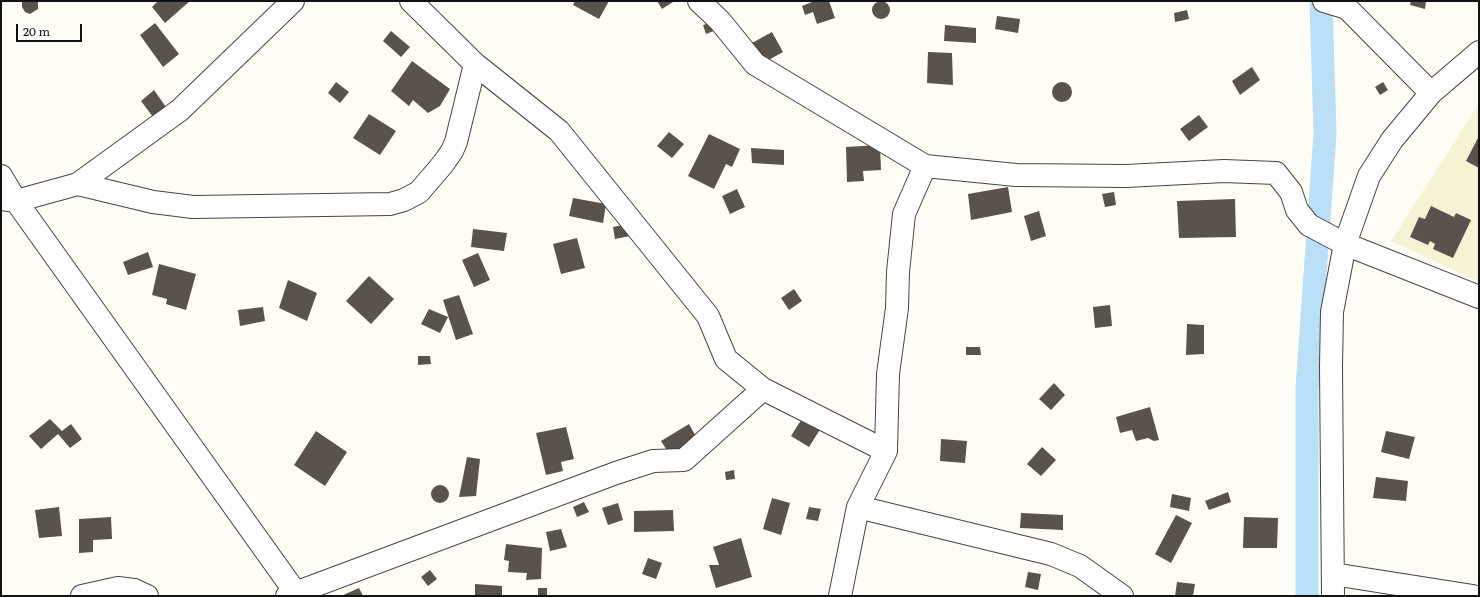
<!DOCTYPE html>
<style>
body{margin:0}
#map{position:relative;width:1480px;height:597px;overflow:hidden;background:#fffdf5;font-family:Literata,serif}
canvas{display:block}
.frame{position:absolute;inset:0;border:2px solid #111;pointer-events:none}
.scale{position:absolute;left:16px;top:24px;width:66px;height:18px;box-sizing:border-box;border:2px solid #111;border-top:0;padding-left:5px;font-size:12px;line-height:14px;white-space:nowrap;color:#111;-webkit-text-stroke:3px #fff;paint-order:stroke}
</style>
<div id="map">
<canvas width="1480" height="597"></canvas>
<div class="frame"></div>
<div class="scale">20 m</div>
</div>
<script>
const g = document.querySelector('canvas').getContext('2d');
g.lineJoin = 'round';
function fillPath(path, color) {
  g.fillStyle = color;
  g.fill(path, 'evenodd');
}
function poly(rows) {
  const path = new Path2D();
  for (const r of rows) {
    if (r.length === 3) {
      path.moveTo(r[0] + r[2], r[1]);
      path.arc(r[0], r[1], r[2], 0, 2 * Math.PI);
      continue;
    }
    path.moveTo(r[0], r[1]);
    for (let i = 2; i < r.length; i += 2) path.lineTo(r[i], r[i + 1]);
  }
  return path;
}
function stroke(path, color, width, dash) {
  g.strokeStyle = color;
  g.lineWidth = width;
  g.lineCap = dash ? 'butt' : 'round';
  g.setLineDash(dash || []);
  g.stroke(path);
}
const farmland = poly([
 [1478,105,1479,106,1479,282,1391,241]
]);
const canal = poly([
 [1307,596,1307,388,1325,134,1321,1]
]);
const building = poly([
 [22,1,38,1,38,9,30,14,25,12,22,7],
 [158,1,190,1,165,23,152,7],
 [575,1,609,1,599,19,573,5],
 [657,1,672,1,673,2,662,9],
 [812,1,829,1,835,18,817,24,813,12,805,15,802,6,812,2],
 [1411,1,1426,1,1425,9,1410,5],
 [881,10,9],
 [1187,10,1189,19,1175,22,1174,13],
 [997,16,1020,19,1018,33,995,29],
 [713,22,716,30,706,34,703,25],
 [155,23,179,54,163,67,140,35],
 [945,25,976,28,976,43,944,41],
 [391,31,410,47,401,57,383,41],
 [772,32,783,52,763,63,752,43],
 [928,52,952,53,953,85,927,83],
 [412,61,450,89,440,106,428,113,413,100,409,106,391,91],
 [1252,67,1260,80,1240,95,1232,81],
 [336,82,349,92,340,103,328,93],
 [1383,82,1388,90,1380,95,1375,87],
 [1062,92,10],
 [154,90,166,107,153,117,141,101],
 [369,114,396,131,380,155,353,138],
 [1199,115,1208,127,1189,141,1180,129],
 [669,132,684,144,672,158,657,146],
 [709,134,740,149,732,167,726,164,714,189,688,176],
 [1479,136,1479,168,1466,161],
 [880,145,881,170,863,171,864,181,847,182,846,147],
 [751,148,784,150,784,165,752,163],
 [1008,187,1012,212,971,220,968,194],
 [737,189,745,207,730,214,722,196],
 [1114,192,1116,205,1105,207,1102,194],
 [573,198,606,204,603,223,569,216],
 [1235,199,1236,237,1179,238,1177,201],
 [1431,206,1454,217,1456,213,1471,220,1453,258,1433,249,1435,244,1430,241,1428,245,1410,237,1419,217,1425,219],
 [1039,211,1046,236,1031,241,1024,216],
 [627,224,630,236,615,239,613,227],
 [473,229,507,233,504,251,471,247],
 [577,238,585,268,561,274,553,244],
 [148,252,153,267,128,275,123,262],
 [478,253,490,280,474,287,462,260],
 [159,264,196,274,186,310,166,304,167,299,152,295],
 [369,276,394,299,371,324,346,301],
 [288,280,317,293,307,321,279,308],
 [794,289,802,301,789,310,781,298],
 [459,295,473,334,456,340,443,300],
 [1110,305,1112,326,1095,328,1093,307],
 [263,307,265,321,240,326,238,310],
 [429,309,448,317,440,333,421,324],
 [1187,324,1204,325,1204,354,1186,355],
 [966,347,980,347,981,355,966,355],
 [418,356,430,356,431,364,418,365],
 [1054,383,1065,395,1051,410,1039,399],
 [1150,407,1159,440,1154,441,1148,438,1136,441,1132,430,1120,433,1116,417],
 [803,417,821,428,809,447,791,436],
 [50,419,62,431,71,424,82,439,70,448,58,434,41,449,29,436],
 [689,424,699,442,672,458,661,441],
 [566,427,574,459,561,462,563,471,546,475,536,433],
 [316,431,347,452,325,486,294,465],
 [1386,431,1415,437,1409,459,1381,452],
 [941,439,967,441,965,463,940,461],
 [1042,447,1056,460,1041,476,1027,464],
 [467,457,480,459,476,496,459,497],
 [734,470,735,479,726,480,725,472],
 [1376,477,1408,481,1406,501,1373,498],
 [440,494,9],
 [1228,492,1231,502,1209,510,1205,501],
 [1172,494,1191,498,1189,511,1170,507],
 [772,498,790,503,781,535,763,529],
 [584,502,589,512,577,517,573,507],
 [618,503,623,520,608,525,602,508],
 [59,507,62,536,39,538,35,510],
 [809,507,821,509,818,521,806,519],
 [673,510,674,531,634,532,634,511],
 [1021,513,1063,515,1063,530,1020,528],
 [1176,515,1192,523,1171,563,1155,554],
 [111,517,112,539,93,540,93,552,79,553,79,519],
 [1244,517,1278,518,1277,548,1243,548],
 [561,529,567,547,550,551,546,532],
 [741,538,752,577,716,588,709,565,719,565,713,547],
 [506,544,542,548,541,579,526,580,527,573,508,572,509,561,504,560],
 [648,558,662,563,656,579,642,574],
 [430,570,437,579,428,586,421,577],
 [1028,572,1041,574,1038,590,1025,587],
 [1177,582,1195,584,1193,596,1175,596],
 [475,584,502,586,502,596,475,596],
 [359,588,363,596,341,596],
 [538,588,547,588,547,596,538,596]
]);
const minor = poly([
 [411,1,475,64,559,131,708,316,726,359,763,389,886,451],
 [699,1,720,21,755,64,925,166,1016,175,1126,176,1224,171,1276,173,1291,192,1297,210,1309,225,1345,244,1479,297],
 [1324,1,1347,8,1431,93],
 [1,176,16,201,298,596],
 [78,184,153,202,193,207,390,204,404,200,419,192,443,164,452,151,456,142,475,64],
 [2,199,16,201,78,184,180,110,293,1],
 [858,507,1051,554,1080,566,1122,596],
 [1333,574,1473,596],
 [82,596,118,588,134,590,147,596],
 [287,596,616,473,653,461,684,460,763,389],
 [840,596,858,507,886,451,888,374,897,308,898,272,904,214,925,166],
 [1333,596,1331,367,1332,312,1345,244,1369,176,1392,140,1431,93,1479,52]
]);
fillPath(farmland, '#f6f3d4');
stroke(canal, '#b9e0f7', 23);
fillPath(building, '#5a524d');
stroke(minor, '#444', 24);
stroke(minor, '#fff', 22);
</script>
